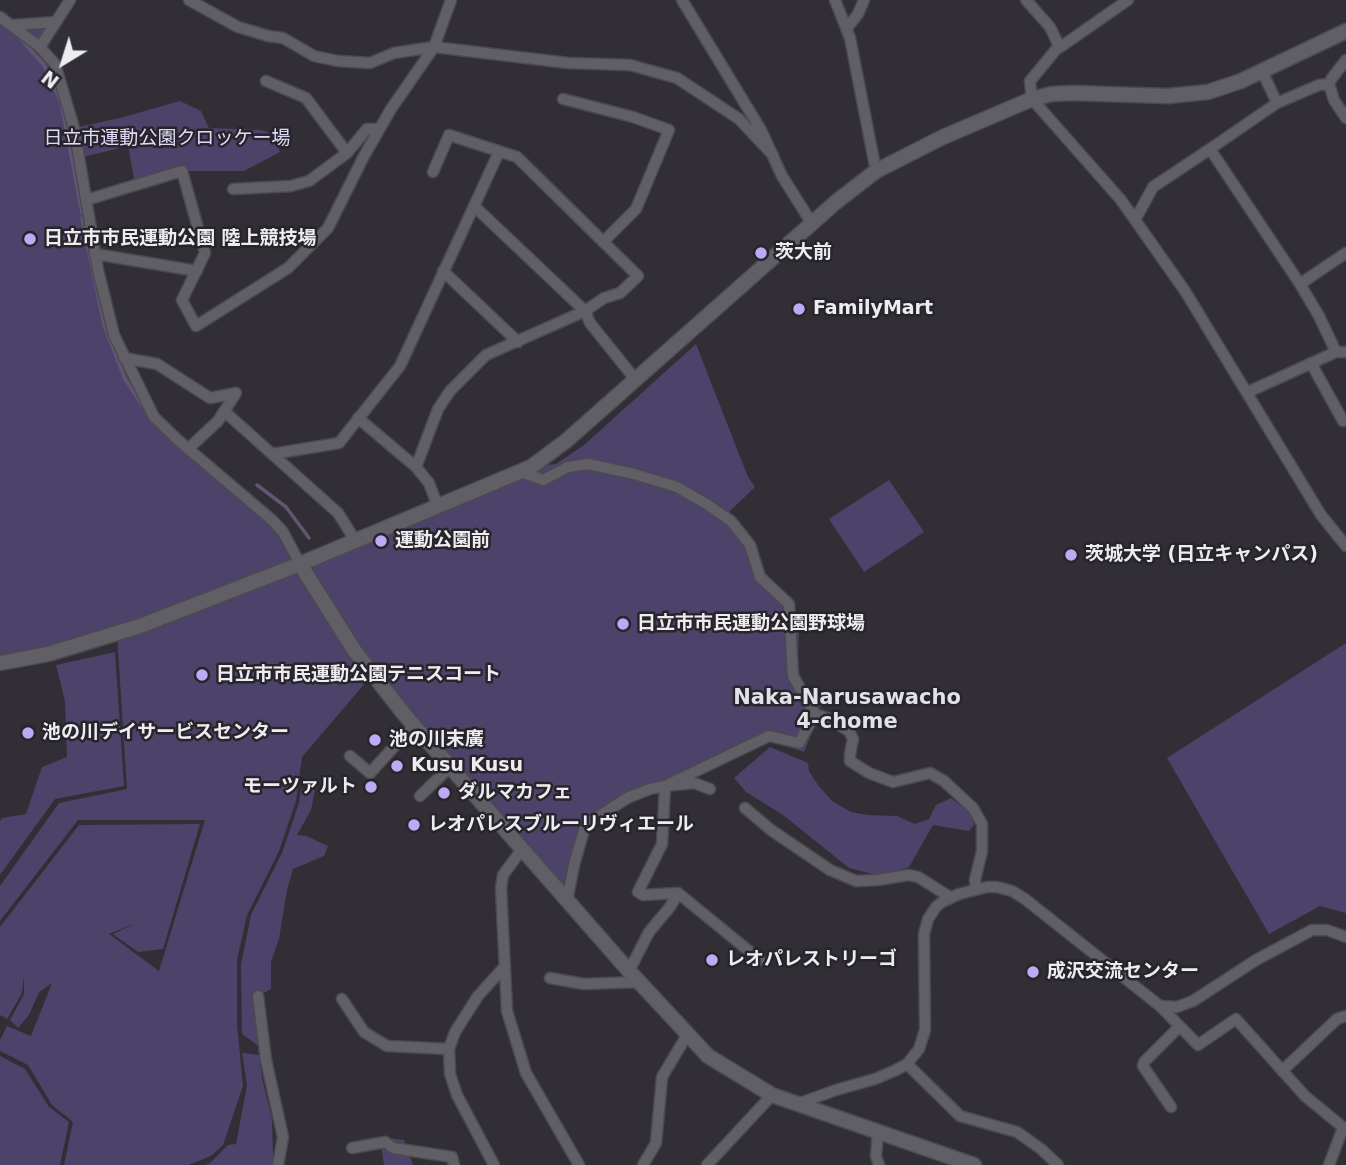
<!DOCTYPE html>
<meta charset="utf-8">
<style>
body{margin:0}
#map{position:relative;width:1346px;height:1165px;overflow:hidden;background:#312f35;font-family:"DejaVu Sans",sans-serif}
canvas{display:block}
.north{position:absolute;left:28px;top:28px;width:70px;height:70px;-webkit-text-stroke:5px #27252b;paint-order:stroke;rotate:218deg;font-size:19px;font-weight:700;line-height:28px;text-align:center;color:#edecf0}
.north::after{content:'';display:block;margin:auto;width:24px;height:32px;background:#edecf0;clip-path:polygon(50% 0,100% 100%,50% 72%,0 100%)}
</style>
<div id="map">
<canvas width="1346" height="1165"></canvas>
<div class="north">N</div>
</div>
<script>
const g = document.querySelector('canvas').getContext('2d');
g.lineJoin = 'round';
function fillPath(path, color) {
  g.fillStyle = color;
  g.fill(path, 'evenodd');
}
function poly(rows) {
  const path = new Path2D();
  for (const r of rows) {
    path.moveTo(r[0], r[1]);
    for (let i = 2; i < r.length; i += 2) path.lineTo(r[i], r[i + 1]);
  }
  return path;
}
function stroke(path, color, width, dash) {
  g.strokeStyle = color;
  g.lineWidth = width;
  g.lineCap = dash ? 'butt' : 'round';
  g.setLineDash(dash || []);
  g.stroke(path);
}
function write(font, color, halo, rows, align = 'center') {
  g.font = font + ' "DejaVu Sans","Noto Sans JP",sans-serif';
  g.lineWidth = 5;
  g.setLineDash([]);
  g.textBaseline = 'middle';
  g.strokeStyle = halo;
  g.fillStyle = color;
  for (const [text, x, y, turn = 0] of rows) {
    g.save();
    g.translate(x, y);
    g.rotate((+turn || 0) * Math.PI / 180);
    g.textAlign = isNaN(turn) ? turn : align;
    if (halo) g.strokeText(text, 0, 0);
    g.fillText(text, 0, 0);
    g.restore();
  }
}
const green = poly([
 [0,16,14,25,56,22,40,47,55,64,74,128,120,118,180,101,201,111,209,128,261,130,274,134,280,152,244,171,182,171,135,184,128,146,79,158,114,335,154,417,272,520,300,564,531,467,556,464,584,445,696,344,748,477,755,487,729,512,729,522,776,590,799,630,797,682,826,699,815,714,817,720,804,752,770,740,639,794,584,830,565,898,372,675,302,757,296,801,279,851,247,915,237,960,237,1024,243,1086,223,1145,211,1156,188,1165,64,1165,73,1122,52,1105,28,1065,0,1051,0,1040,7,1026,31,1036,52,983,39,992,29,1015,18,1028,10,1020,24,994,24,976,22,993,7,1019,0,1015,0,927,79,825,200,824,163,949,138,952,113,934,136,923,109,934,159,971,205,820,78,820,0,921,0,886,59,803,127,789,117,635,0,663],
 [889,480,924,532,864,572,829,519],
 [1346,643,1346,913,1320,906,1269,934,1167,758],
 [115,652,124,786,55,799,0,875,0,821,2,818,26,814,42,767,67,757,65,701,56,665],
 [770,747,808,763,809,771,818,785,832,801,851,812,867,815,897,816,915,824,929,819,936,805,951,798,969,812,974,825,969,831,933,825,909,867,881,876,849,868,783,815,746,792,734,778],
 [301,789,315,790,311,810,297,835,306,836,328,846,324,856,293,869,287,890,279,939,271,962,271,989,253,999,260,1047,242,1034,241,965,251,915,282,853,299,803],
 [242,1053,259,1055,262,1078,272,1119,273,1155,283,1165,205,1165,210,1163,228,1145,236,1144,247,1085],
 [0,1056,25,1069,49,1107,69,1122,60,1165,0,1165],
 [380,1137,404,1140,413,1165,384,1165]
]);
const stream = poly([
 [19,37,44,65,61,102,82,213],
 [82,218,104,325,125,379,146,411],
 [257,485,286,507,309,538]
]);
const minor = poly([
 [189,0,238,27,268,36,283,38,314,56,338,61,370,63,394,53,434,47,451,0],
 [682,0,761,130,782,176,811,222],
 [835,0,850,38,876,171],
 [1026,0,1050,27,1059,46,1030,81,1032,99,1121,200,1185,291,1321,515,1346,546],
 [0,17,40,47,55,64,74,128,98,270,114,335,154,417,179,441,272,520,283,532,300,564],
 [14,25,56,22],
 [847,28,858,14,864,0],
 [40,47,70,0],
 [1059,48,1128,0],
 [1346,60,1332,78,1329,84,1334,100,1346,118],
 [1262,71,1277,103],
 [266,81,306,98,347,153,367,129,379,129],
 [563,99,633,117,669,130,636,209,603,242],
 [1210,149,1277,103,1319,85,1329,84],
 [233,189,291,186,309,181,347,153],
 [86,200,182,171,205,253,182,300,196,326,288,268,328,228,364,156,391,109,434,47,568,63,630,65,677,78,739,119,773,155],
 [474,206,585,311,590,323,635,379],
 [1135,220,1153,187,1210,149,1300,284,1319,316,1336,352],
 [95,254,197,271],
 [443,271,518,342],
 [1300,284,1346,253],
 [124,358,157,364,210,398,236,393,218,421,188,449],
 [1311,363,1343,421],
 [1248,392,1336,352,1346,352],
 [224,411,338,513,355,540],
 [358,418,416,467,429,483,438,507],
 [272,454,339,443,400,366,499,152],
 [416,467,438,409,450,391,486,355,585,311,604,298,620,293,638,276,517,157,449,135,433,172],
 [521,472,543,480,568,467,588,464,634,474,677,487,708,505,731,521,750,545,760,577,789,604,793,676,815,714,827,718,849,731,853,739,850,754,850,761,869,773,893,782,930,773,944,781,973,808,982,824,982,851,975,880,976,889],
 [350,756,370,773,414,725],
 [420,796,450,767],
 [745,808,771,830,830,870,856,881,877,880,909,875,918,877,950,897],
 [522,849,503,875,501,888,507,1011,526,1073,579,1165],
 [678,893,760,960],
 [567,901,574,865,584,830,589,823,627,798,650,789,665,786,769,736,799,743,815,714],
 [629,971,649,932,670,907,678,893,643,895,638,892,662,844,665,786,694,783,710,789],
 [550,978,584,984,639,982],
 [258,996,266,1060,283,1137,278,1165],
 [342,999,364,1032,387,1046,449,1049],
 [1160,1006,1198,1045,1236,1019,1305,1096,1345,1129],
 [907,1064,960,1116,1017,1132,1041,1149,1058,1165],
 [1282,1071,1337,1019,1346,1016],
 [797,1104,836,1090,875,1079,896,1070,907,1064,919,1049,925,1030,924,934,928,919,936,907,942,902,959,894,987,887,997,887,1012,891,1025,899,1160,1006,1177,1007,1193,1001,1256,960,1312,930,1327,930,1346,937],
 [1171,1107,1143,1066,1144,1062,1179,1027],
 [878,1131,876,1156,879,1165],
 [352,1148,385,1142,393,1148,452,1157,454,1165],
 [494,1165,457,1095,450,1074,449,1049,455,1032,478,996,505,966],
 [643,1165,656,1143,662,1077,687,1035],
 [707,1165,772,1095],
 [1329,1165,1341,1133,1346,1128]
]);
const tertiary = poly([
 [300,564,354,650,404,714,629,971,708,1056,772,1095,974,1165],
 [0,663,48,654,140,626,300,564,531,467,566,441,836,202,876,171,943,137,1032,99,1052,94,1072,93,1168,96,1208,92,1241,81,1346,31]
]);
const markers = [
 [30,239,7,"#bea9f5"],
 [761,253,7,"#bea9f5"],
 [799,309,7,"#bea9f5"],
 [381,541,7,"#bea9f5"],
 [1071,555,7,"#bea9f5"],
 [623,624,7,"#bea9f5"],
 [202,675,7,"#bea9f5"],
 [28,733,7,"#bea9f5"],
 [375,740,7,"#bea9f5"],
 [397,766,7,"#bea9f5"],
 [371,787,7,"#bea9f5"],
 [444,793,7,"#bea9f5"],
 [414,825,7,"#bea9f5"],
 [712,960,7,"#bea9f5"],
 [1033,972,7,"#bea9f5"]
];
const parkNames = [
 ["日立市運動公園クロッケー場",167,139]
];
const poiNames = [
 ["日立市市民運動公園 陸上競技場",44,239],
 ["茨大前",775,253],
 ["FamilyMart",813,309],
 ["運動公園前",395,541],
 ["茨城大学 (日立キャンパス)",1085,555],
 ["日立市市民運動公園野球場",637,624],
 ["日立市市民運動公園テニスコート",216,675],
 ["池の川デイサービスセンター",42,733],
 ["池の川末廣",389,740],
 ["Kusu Kusu",411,766],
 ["モーツァルト",357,787,"right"],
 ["ダルマカフェ",458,793],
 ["レオパレスブルーリヴィエール",428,825],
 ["レオパレストリーゴ",726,960],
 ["成沢交流センター",1047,972]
];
const neighbourhoodNames = [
 ["Naka-Narusawacho",847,699],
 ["4-chome",847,723]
];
fillPath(green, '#4d426a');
stroke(stream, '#605673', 3.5);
stroke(minor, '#4c4a50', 13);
stroke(tertiary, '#4c4a50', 17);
stroke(minor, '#615f66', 10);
stroke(tertiary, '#615f66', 14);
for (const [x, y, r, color] of markers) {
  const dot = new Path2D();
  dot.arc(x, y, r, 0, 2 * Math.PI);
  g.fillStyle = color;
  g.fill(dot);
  stroke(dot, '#27252b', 2.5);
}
write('19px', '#e0d9f7', '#27252b', parkNames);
write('bold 19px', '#edecf0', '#27252b', poiNames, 'left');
write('bold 21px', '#e2e0e8', '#27252b', neighbourhoodNames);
</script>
